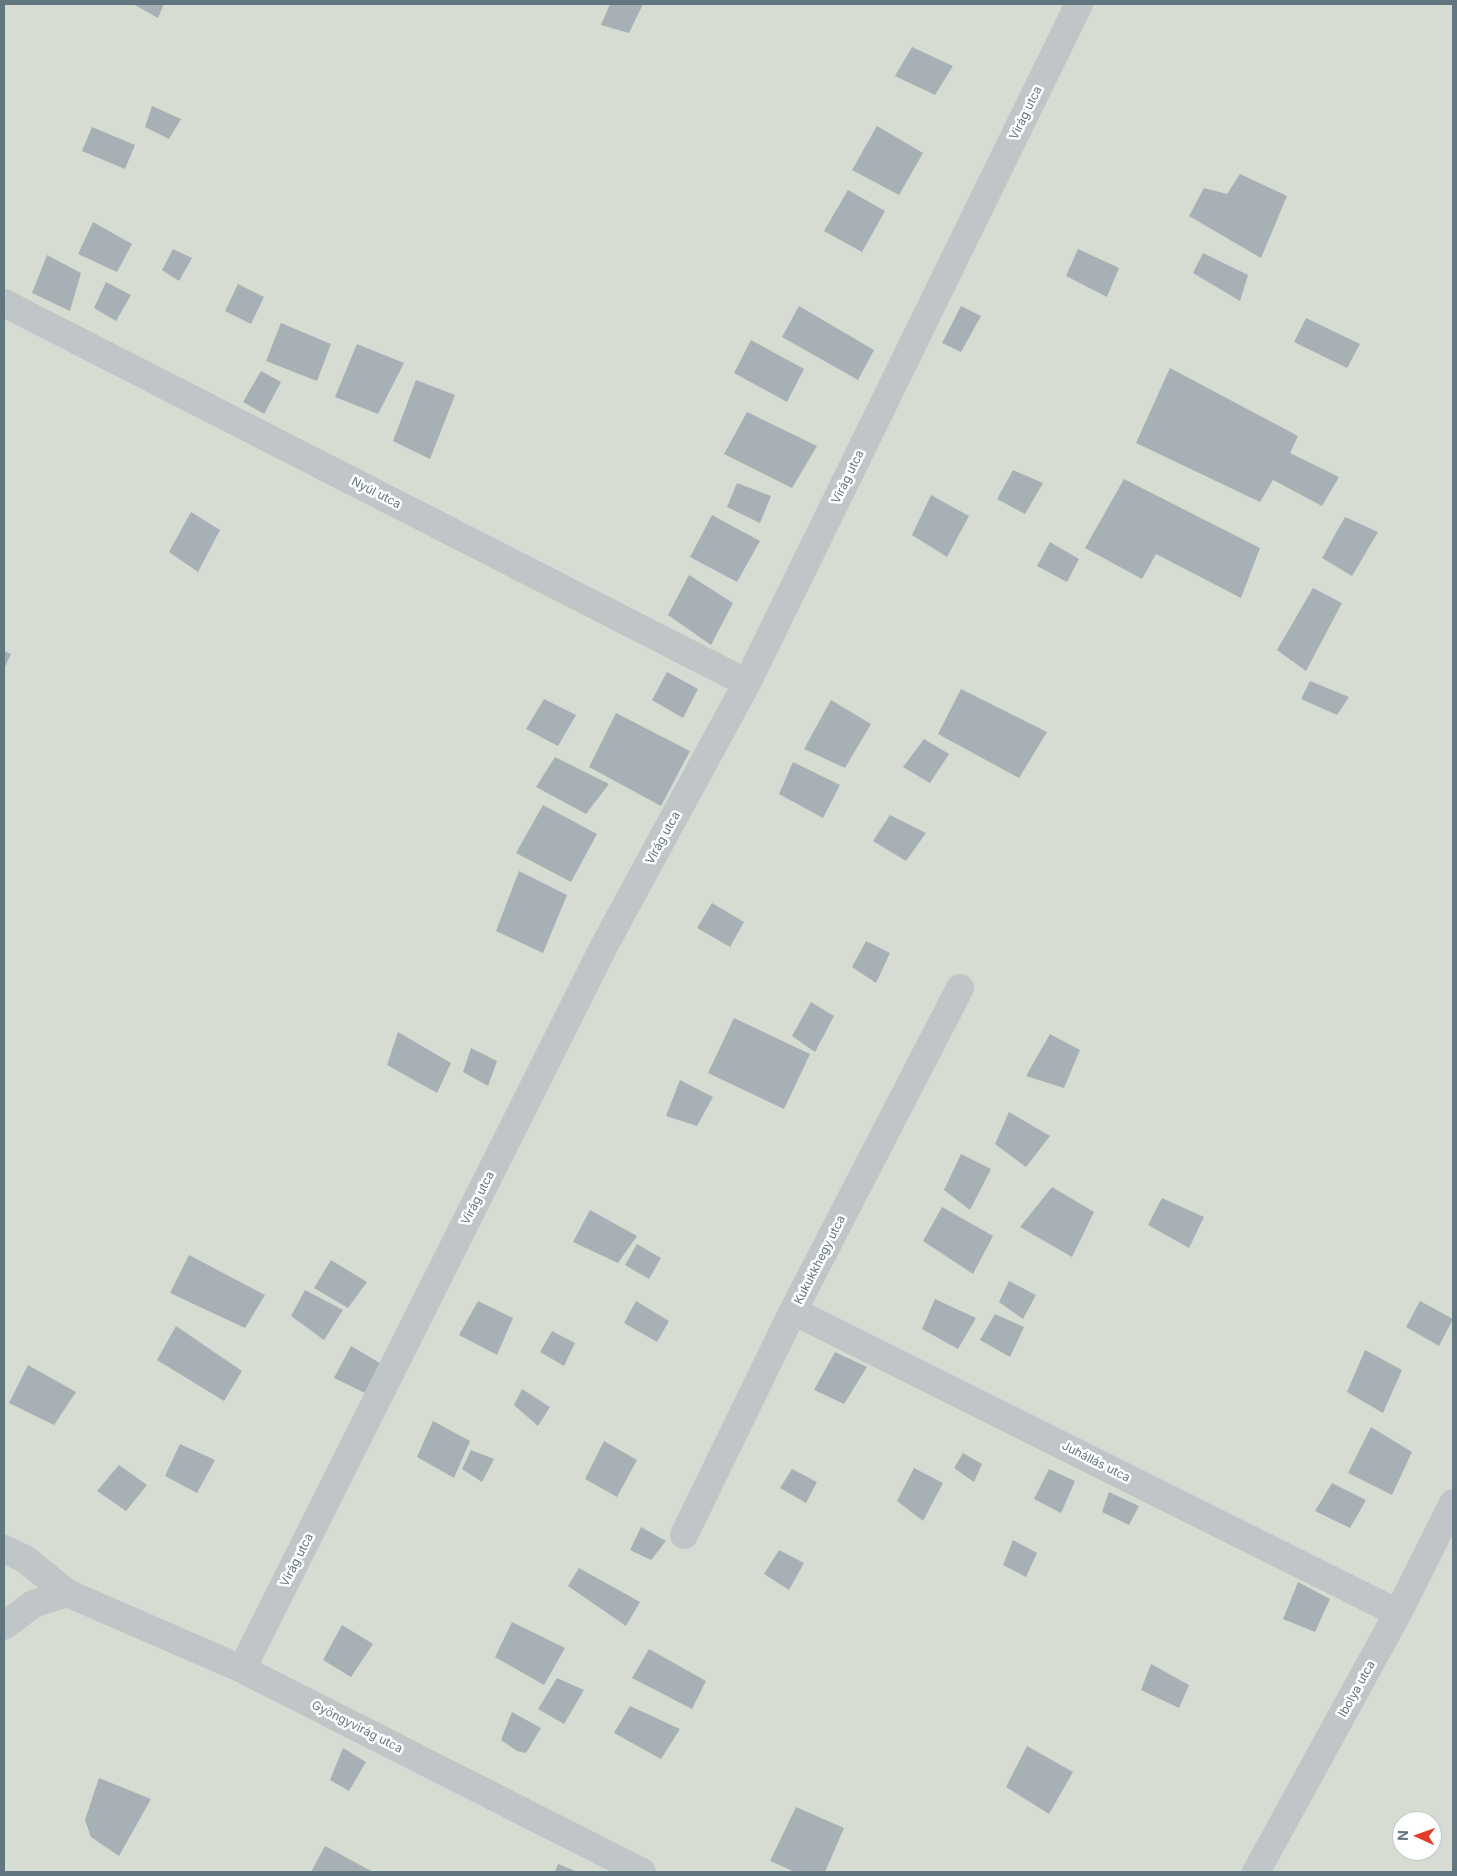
<!DOCTYPE html>
<meta charset="utf-8">
<style>
body{margin:0}
#map{position:relative;width:1457px;height:1876px;overflow:hidden;background:#f7f7f4;font-family:Inter,sans-serif}
canvas{display:block}
.frame{position:absolute;inset:0;border:5px solid #62767f;pointer-events:none}
.north{position:absolute;left:1392px;top:1811px;width:50px;height:50px;box-sizing:border-box;background:#fff;border:1px solid #c0c8cc;border-radius:50%;rotate:272deg;font-size:14px;font-weight:700;line-height:20px;text-align:center;color:#62767f}
.north::after{content:'';display:block;margin:auto;width:18px;height:22px;background:#e13d2a;clip-path:polygon(50% 0,100% 100%,50% 72%,0 100%)}
</style>
<div id="map">
<canvas width="1457" height="1876"></canvas>
<div class="frame"></div>
<div class="north">N</div>
</div>
<script>
const g = document.querySelector('canvas').getContext('2d');
g.lineJoin = 'round';
function fillPath(path, color) {
  g.fillStyle = color;
  g.fill(path, 'evenodd');
}
function poly(rows) {
  const path = new Path2D();
  for (const r of rows) {
    path.moveTo(r[0], r[1]);
    for (let i = 2; i < r.length; i += 2) path.lineTo(r[i], r[i + 1]);
  }
  return path;
}
function stroke(path, color, width, dash) {
  g.strokeStyle = color;
  g.lineWidth = width;
  g.lineCap = dash ? 'butt' : 'round';
  g.setLineDash(dash || []);
  g.stroke(path);
}
function write(font, color, halo, rows, align = 'center') {
  g.font = font + ' Inter,sans-serif';
  g.lineWidth = 5;
  g.setLineDash([]);
  g.textBaseline = 'middle';
  g.strokeStyle = halo;
  g.fillStyle = color;
  for (const [text, x, y, turn = 0] of rows) {
    g.save();
    g.translate(x, y);
    g.rotate((+turn || 0) * Math.PI / 180);
    g.textAlign = isNaN(turn) ? turn : align;
    if (halo) g.strokeText(text, 0, 0);
    g.fillText(text, 0, 0);
    g.restore();
  }
}
const green = poly([
 [4,4,1453,4,1453,1872,4,1872],
 [1402,1821,1432,1821,1432,1851,1402,1851]
]);
const building = poly([
 [133,4,164,4,158,18],
 [610,4,643,4,629,33,601,25],
 [912,47,953,66,935,95,895,76],
 [152,106,181,119,169,139,145,127],
 [877,126,923,153,899,195,852,170],
 [92,127,135,145,125,169,82,151],
 [1240,174,1287,196,1261,258,1189,216,1204,188,1227,194],
 [848,190,885,211,862,252,824,231],
 [93,222,132,244,117,272,78,254],
 [173,249,192,258,179,281,162,270],
 [1078,249,1119,268,1107,297,1066,276],
 [1203,253,1248,275,1240,301,1193,273],
 [47,255,81,273,70,311,32,293],
 [106,282,131,295,116,321,94,308],
 [238,284,264,297,251,324,225,311],
 [799,306,874,350,858,380,782,337],
 [961,306,981,316,961,352,942,343],
 [1306,318,1360,344,1347,368,1294,342],
 [281,323,331,344,317,381,266,361],
 [751,340,804,369,787,402,734,373],
 [357,344,404,363,378,414,335,397],
 [1170,368,1298,436,1290,453,1339,477,1322,506,1273,480,1260,502,1136,443],
 [261,371,281,382,264,414,243,402],
 [416,380,455,395,430,459,393,441],
 [747,412,817,446,792,488,724,454],
 [1013,470,1043,483,1025,514,997,499],
 [1124,479,1260,548,1241,598,1156,554,1142,579,1085,548],
 [737,483,771,496,760,523,727,507],
 [931,495,969,516,947,557,912,535],
 [191,512,220,530,198,572,169,552],
 [712,515,760,541,737,582,690,557],
 [1345,517,1378,532,1352,576,1322,558],
 [1050,542,1079,559,1067,582,1037,566],
 [689,575,733,603,711,645,668,615],
 [1313,588,1342,603,1306,671,1277,650],
 [4,651,11,654,4,669],
 [667,672,698,689,683,718,652,700],
 [1310,681,1349,697,1337,715,1301,699],
 [961,689,1047,732,1019,778,938,734],
 [544,699,576,715,558,746,526,729],
 [831,700,871,724,845,768,804,749],
 [616,713,690,751,661,806,589,767],
 [924,739,949,754,930,783,903,767],
 [555,757,609,784,586,814,536,787],
 [793,762,840,785,823,818,779,794],
 [543,805,597,834,571,882,516,853],
 [890,815,926,833,906,861,873,841],
 [519,871,567,895,543,953,496,931],
 [712,903,744,922,730,947,697,928],
 [866,941,890,953,876,983,852,967],
 [811,1002,834,1016,815,1052,792,1036],
 [734,1018,810,1054,784,1109,708,1073],
 [398,1032,451,1063,437,1093,387,1065],
 [1050,1034,1080,1050,1064,1088,1026,1076],
 [471,1048,497,1061,488,1086,463,1072],
 [680,1080,713,1097,697,1126,666,1116],
 [1009,1112,1050,1136,1026,1167,995,1144],
 [961,1154,991,1169,970,1210,944,1190],
 [1052,1187,1094,1212,1072,1257,1020,1227],
 [1162,1198,1204,1217,1189,1248,1148,1225],
 [942,1207,993,1236,973,1274,923,1241],
 [590,1210,637,1236,618,1263,573,1242],
 [637,1244,661,1258,649,1279,625,1265],
 [189,1255,265,1295,245,1328,170,1293],
 [331,1260,367,1282,348,1308,314,1288],
 [1009,1281,1036,1295,1023,1319,999,1302],
 [305,1290,343,1310,324,1340,291,1316],
 [935,1299,976,1318,958,1349,922,1329],
 [478,1301,513,1318,497,1355,459,1335],
 [636,1301,669,1321,657,1342,624,1323],
 [1420,1301,1453,1319,1439,1346,1406,1327],
 [995,1314,1024,1327,1010,1357,980,1340],
 [176,1326,242,1371,224,1401,157,1360],
 [552,1331,575,1343,564,1366,540,1352],
 [351,1346,380,1363,365,1393,334,1378],
 [1365,1350,1402,1370,1383,1413,1347,1392],
 [835,1352,867,1367,844,1404,814,1390],
 [28,1365,76,1392,54,1425,9,1403],
 [522,1389,550,1407,538,1426,514,1405],
 [433,1421,470,1441,454,1478,417,1457],
 [1371,1427,1412,1452,1392,1495,1348,1473],
 [604,1441,637,1460,617,1497,585,1479],
 [180,1444,215,1460,197,1493,165,1476],
 [471,1450,494,1459,482,1482,462,1469],
 [963,1453,982,1464,974,1482,954,1468],
 [119,1465,147,1485,126,1511,97,1491],
 [914,1468,943,1483,923,1521,897,1501],
 [792,1469,817,1482,806,1503,780,1488],
 [1049,1469,1075,1481,1061,1513,1034,1499],
 [1332,1483,1366,1500,1350,1528,1315,1511],
 [1109,1492,1139,1506,1129,1525,1102,1512],
 [641,1527,666,1541,651,1560,630,1550],
 [1013,1540,1037,1553,1026,1577,1003,1565],
 [779,1550,804,1563,789,1590,764,1574],
 [579,1568,640,1602,626,1626,568,1586],
 [1298,1582,1330,1599,1315,1632,1283,1619],
 [512,1622,565,1648,544,1685,495,1657],
 [342,1625,373,1644,351,1677,323,1660],
 [649,1649,706,1681,692,1709,632,1678],
 [1151,1664,1189,1685,1179,1708,1141,1690],
 [557,1678,584,1690,564,1724,538,1709],
 [630,1706,680,1729,661,1759,614,1733],
 [512,1712,541,1728,526,1753,517,1751,501,1740],
 [1027,1746,1073,1772,1049,1814,1006,1787],
 [343,1748,366,1762,349,1791,330,1780],
 [99,1778,151,1799,119,1856,91,1837,85,1820],
 [796,1807,844,1828,825,1872,795,1872,770,1861],
 [325,1846,373,1872,311,1872],
 [558,1864,578,1872,555,1872]
]);
const street = poly([
 [4,303,747,683],
 [793,1311,1398,1613],
 [684,1535,793,1311,960,988],
 [4,1549,25,1559,67,1593,242,1669,642,1872],
 [4,1626,33,1604,67,1593],
 [242,1669,604,946,747,683,1079,4],
 [1256,1872,1398,1613,1453,1503]
]);
const streetNames = [
 ["Virág utca",1026,113,-64],
 ["Virág utca",848,477,-64],
 ["Nyúl utca",376,493,27],
 ["Virág utca",663,838,-61],
 ["Virág utca",478,1198,-63],
 ["Kukukkhegy utca",820,1260,-63],
 ["Juhállás utca",1096,1462,27],
 ["Virág utca",297,1560,-63],
 ["Ibolya utca",1357,1689,-61],
 ["Gyöngyvirág utca",357,1727,27]
];
fillPath(green, '#d7dcd3');
fillPath(building, '#a7b1b5');
stroke(street, '#c0c5c8', 28);
write('12px', '#62767f', '#fff', streetNames);
</script>
